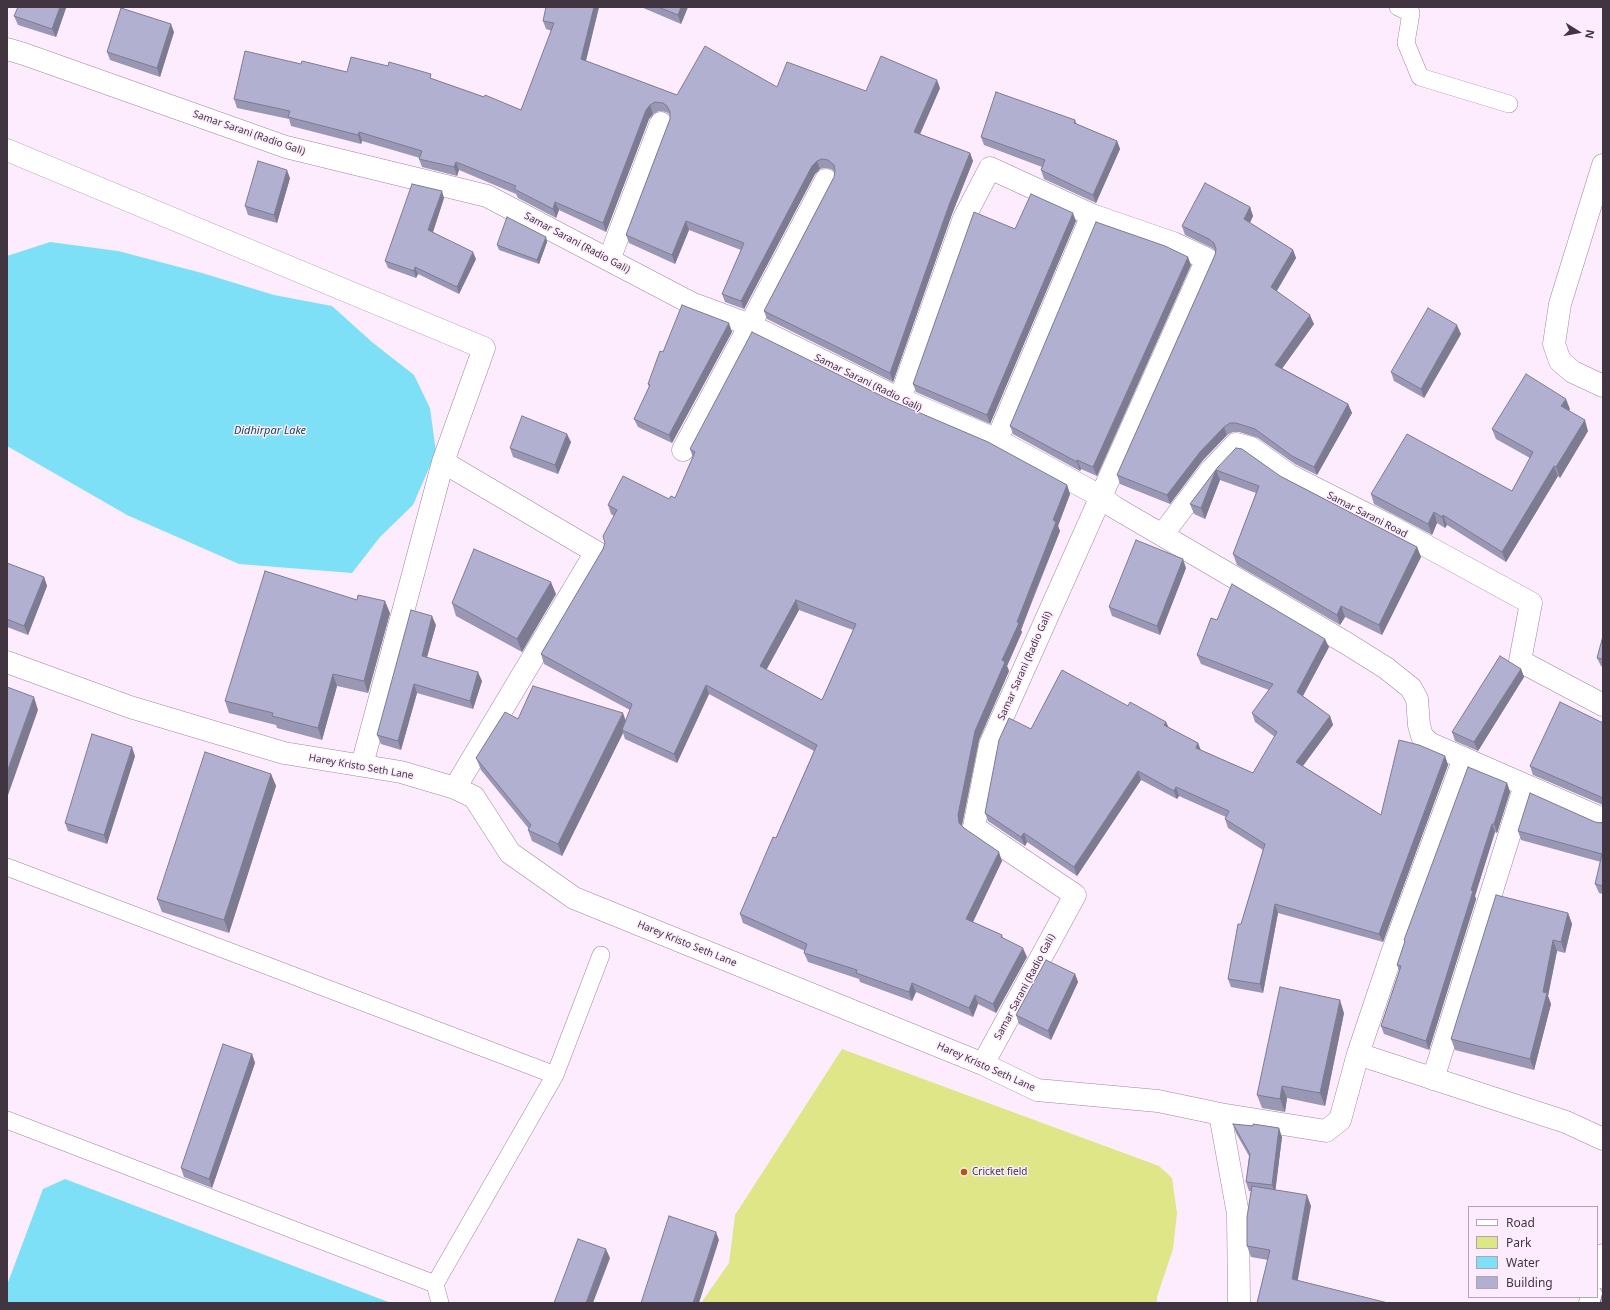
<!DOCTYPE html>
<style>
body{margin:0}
#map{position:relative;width:1610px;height:1310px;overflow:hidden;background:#fdecfd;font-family:"Noto Sans",sans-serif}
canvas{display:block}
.frame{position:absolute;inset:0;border:8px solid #403540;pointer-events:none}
.legend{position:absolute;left:1468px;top:1206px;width:130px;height:92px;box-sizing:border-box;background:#fdecfd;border:1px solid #b1a3b1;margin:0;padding:5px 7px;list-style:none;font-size:12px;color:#403540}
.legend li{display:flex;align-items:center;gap:8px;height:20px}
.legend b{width:20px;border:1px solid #b1a3b1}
.north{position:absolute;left:1558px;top:12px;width:40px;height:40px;-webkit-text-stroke:3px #fdecfd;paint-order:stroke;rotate:101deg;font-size:11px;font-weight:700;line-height:16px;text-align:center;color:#403540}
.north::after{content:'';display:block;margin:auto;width:14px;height:18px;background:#403540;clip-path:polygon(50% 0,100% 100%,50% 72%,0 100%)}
</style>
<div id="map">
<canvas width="1610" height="1310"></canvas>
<div class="frame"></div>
<ul class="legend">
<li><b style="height:5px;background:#fff"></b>Road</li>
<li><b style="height:11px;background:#dee688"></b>Park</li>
<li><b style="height:11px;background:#7de0f6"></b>Water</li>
<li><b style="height:11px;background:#b2b0d1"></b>Building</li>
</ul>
<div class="north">N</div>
</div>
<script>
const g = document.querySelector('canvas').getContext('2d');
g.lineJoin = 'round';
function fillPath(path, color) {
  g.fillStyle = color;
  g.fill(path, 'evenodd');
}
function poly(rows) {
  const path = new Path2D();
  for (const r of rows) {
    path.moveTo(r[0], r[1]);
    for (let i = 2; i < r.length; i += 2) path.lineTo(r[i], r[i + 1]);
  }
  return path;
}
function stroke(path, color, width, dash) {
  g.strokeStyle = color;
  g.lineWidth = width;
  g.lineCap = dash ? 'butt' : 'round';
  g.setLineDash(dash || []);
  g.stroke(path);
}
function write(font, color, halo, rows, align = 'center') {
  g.font = font + ' "Noto Sans",sans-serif';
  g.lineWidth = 3;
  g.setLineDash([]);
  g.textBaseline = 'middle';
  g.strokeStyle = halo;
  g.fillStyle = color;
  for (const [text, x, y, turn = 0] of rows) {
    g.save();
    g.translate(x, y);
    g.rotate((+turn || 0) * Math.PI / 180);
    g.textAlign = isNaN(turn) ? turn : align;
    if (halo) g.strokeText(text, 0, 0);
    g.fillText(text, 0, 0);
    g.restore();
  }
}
const green = poly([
 [842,1049,1159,1166,1172,1178,1177,1213,1173,1249,1157,1297,1157,1303,701,1303,729,1263,735,1215]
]);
const water = poly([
 [50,242,118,251,202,273,274,295,332,306,372,342,414,375,430,408,436,452,413,505,380,537,352,573,239,564,127,515,7,446,7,256],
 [65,1179,391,1303,7,1303,7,1285,43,1189]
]);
const lane = poly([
 [1398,7,1411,13,1406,43,1420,77,1509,104],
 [7,867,555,1075],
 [7,1120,435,1284,440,1303],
 [435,1284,555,1075,601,955]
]);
const street = poly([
 [7,49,24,54,286,147,487,196,691,303,750,325,900,399,997,440,1100,496,1114,507,1162,535,1212,469,1236,444,1251,448,1289,475,1386,524,1531,603,1520,661,1603,705],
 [7,150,484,348,443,462],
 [1603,165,1560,304,1554,344,1560,361,1573,372,1603,386],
 [609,260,661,123],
 [900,399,964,218,990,168,1092,215,1173,243,1207,259,990,745,974,827,1075,895,983,1064],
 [997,440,1092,215],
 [683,450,750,325,826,180],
 [1162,535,1346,643,1386,668,1411,688,1417,699,1419,725,1422,736,1429,743,1603,819],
 [7,662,130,707,284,753,401,772,455,788,474,797,510,853,574,898,983,1064,1037,1090,1158,1101,1220,1114,1238,1214,1239,1303],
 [1464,758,1392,953,1358,1054,1566,1122,1603,1139],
 [362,765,443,462,596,552,455,788],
 [1433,1079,1525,785],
 [1220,1114,1326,1131,1340,1120,1358,1054],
 [1597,1278,1603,1255],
 [1590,1303,1592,1297]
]);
const wall = poly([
 [599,7,586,61,677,95,777,87,866,91,940,88,920,134,970,153,973,161,952,214,893,382,767,319,764,311,834,177,835,172,831,169,825,168,820,169,815,174,744,309,725,302,722,294,741,250,689,230,675,264,629,243,626,235,670,119,670,114,666,112,659,111,653,114,649,119,606,232,559,210,556,218,518,198,516,194,459,170,457,176,422,167,419,159,420,158,362,141,361,144,291,126,289,119,237,108,234,99,301,64,347,72,433,79,521,110,552,31,546,29,543,21],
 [641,7,688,7,681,24],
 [66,8,56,37,18,25,14,16],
 [174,32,160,77,110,60,107,52],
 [1075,120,1077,124,1117,141,1120,149,1096,203,1044,179,1041,170,1042,167,984,145,981,137],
 [290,178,277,223,248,215,245,206],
 [444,198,433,232,476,259,459,294,418,274,416,278,388,268,385,261],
 [1250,207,1253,216,1250,223,1293,250,1296,258,1277,291,1314,324,1282,368,1348,404,1352,413,1317,475,1295,464,1258,438,1239,432,1233,432,1227,435,1203,460,1170,504,1120,484,1117,475,1215,255,1216,251,1212,248,1185,235,1182,226],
 [1076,221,990,424,916,392,913,384,1015,229],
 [546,237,547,242,539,264,499,250,497,245],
 [1191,265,1097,476,1081,469,1080,471,1013,434,1010,426],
 [732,332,672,443,638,427,634,419,649,387,648,384,663,352],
 [1461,334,1424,398,1394,381,1391,372],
 [892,401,1067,485,1070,494,1058,526,1060,531,1021,630,1022,632,1007,666,1009,671,979,740,962,825,962,826,964,828,1002,861,973,922,1002,935,1003,938,1027,957,996,1013,978,1004,973,1017,916,992,912,1001,860,982,859,979,808,962,804,953,805,951,743,923,740,914,776,838,814,751,709,694,677,763,625,739,623,733,562,856,532,841,528,830,529,829,481,770,476,758,518,719,626,720,630,710,544,664,541,654,603,549,614,516,611,514,608,505,675,498,693,458,690,449],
 [799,610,853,630,822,700,766,670],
 [1570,409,1568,411,1588,431,1560,478,1558,476,1506,562,1447,525,1445,528,1437,523,1432,535,1374,504,1371,494,1512,491,1530,458,1496,439,1492,429],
 [571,442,558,474,513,457,510,448],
 [1218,467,1280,476,1417,547,1421,557,1382,635,1345,617,1340,625,1237,565,1233,554,1256,493,1220,480,1205,519,1194,514,1190,504],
 [7,563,44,577,47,586,28,635,7,627],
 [1186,568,1160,635,1112,616,1109,607],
 [556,594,522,652,456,616,452,603],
 [390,613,368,693,337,686,322,740,277,728,276,725,229,713,225,701],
 [1217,620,1329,647,1303,696,1330,716,1333,725,1303,766,1381,815,1445,756,1448,765,1383,942,1278,913,1263,993,1231,987,1228,979,1241,924,1263,850,1228,828,1225,819,1226,817,1179,796,1177,799,1141,780,1077,876,1027,842,1025,846,988,821,985,813,1031,729,1128,706,1166,722,1168,728,1198,743,1201,750,1253,773,1275,737,1255,722,1252,713,1269,690,1201,664,1197,655],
 [436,625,427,657,482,681,473,709,417,693,401,750,381,744,377,735],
 [1603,636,1603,667,1601,666,1597,658],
 [1521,669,1524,677,1478,751,1455,741,1452,732],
 [1603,723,1603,805,1533,775,1530,766],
 [135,756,107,844,68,831,65,823],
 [271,774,276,786,229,933,162,912,157,899],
 [1507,783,1510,792,1497,833,1495,832,1475,896,1476,899,1429,1050,1384,1034,1381,1026,1399,971,1397,965,1405,943,1404,940],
 [1603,822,1603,894,1599,893,1595,884,1601,862,1521,840,1518,831],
 [1568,913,1572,924,1565,953,1557,951,1548,996,1551,1004,1534,1070,1455,1050,1451,1039],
 [1075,974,1078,982,1051,1040,1019,1024,1016,1015],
 [1344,1013,1325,1106,1287,1098,1285,1112,1262,1108,1257,1095],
 [252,1054,255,1063,212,1188,184,1177,181,1168],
 [1233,1124,1253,1126,1282,1137,1275,1190,1311,1206,1257,1303,1268,1260,1251,1257,1247,1246,1251,1191,1249,1191,1246,1182,1249,1156,1236,1133]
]);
const shadedWall = poly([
 [60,7,65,7,66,8,56,37,52,29],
 [594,7,599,7,584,68,581,59],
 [681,7,688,7,681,24,678,15],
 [171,24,174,32,160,77,157,68],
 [937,80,940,88,917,141,914,132],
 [650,105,653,114,649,119,606,232,603,223,646,110],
 [359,132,362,141,361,144,358,135],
 [1117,141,1120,149,1096,203,1093,195],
 [970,153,973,161,952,214,893,382,890,373,949,205],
 [817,161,820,169,815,174,744,309,741,301,812,166],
 [456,162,459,170,457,176,454,167],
 [287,170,290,178,277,223,274,215],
 [442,191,444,198,431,238,428,230],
 [555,202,559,210,556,218,553,209],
 [1250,207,1253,216,1247,228,1244,219],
 [1073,213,1076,221,990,424,987,415],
 [686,221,689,230,675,264,672,255],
 [546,237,547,242,539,264,537,260],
 [1293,250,1296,258,1274,295,1271,287],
 [473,252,476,259,459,294,457,287],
 [1188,257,1191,265,1097,476,1093,467],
 [415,267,418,274,416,278,414,271],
 [1310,315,1314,324,1279,373,1275,365],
 [729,323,732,332,672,443,669,435],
 [1457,325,1461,334,1424,398,1421,389],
 [1566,399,1570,409,1565,417,1561,406],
 [1348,404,1352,413,1317,475,1314,467],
 [1585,420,1588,431,1560,478,1556,467],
 [1224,427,1227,435,1203,460,1170,504,1167,495,1200,452],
 [567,434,571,442,558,474,555,465],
 [1077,460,1081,469,1080,471,1077,462],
 [1554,466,1558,476,1506,562,1502,552],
 [1216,470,1220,480,1205,519,1201,508],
 [1067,485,1070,494,1058,526,1060,531,1036,590,1021,630,1022,632,1007,666,1009,671,979,740,962,825,963,832,959,823,958,815,975,731,1002,660,1017,622,1053,520],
 [1434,512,1437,523,1432,535,1428,524],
 [1443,515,1447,525,1445,528,1442,517],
 [1417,547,1421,557,1382,635,1379,625],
 [1183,559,1186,568,1160,635,1157,626],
 [44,577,47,586,28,635,24,626],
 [551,582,556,594,522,652,517,639],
 [796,600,799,610,763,676,760,666],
 [385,601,390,613,368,693,364,681],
 [1341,606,1345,617,1340,625,1337,615],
 [432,616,436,625,425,664,422,656],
 [1325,639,1329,647,1300,701,1297,692],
 [1521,669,1524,677,1478,751,1474,742],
 [478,672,482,681,473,709,470,701],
 [333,674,337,686,322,740,318,728],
 [414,684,417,693,401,750,398,741],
 [706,685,709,694,677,763,674,754],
 [34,697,38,710,7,798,7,772],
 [623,713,627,724,622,730,623,733,562,856,558,844],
 [1330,716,1333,725,1299,771,1296,762],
 [1166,722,1170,730,1164,725],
 [1198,743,1201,752,1196,748],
 [132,747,135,756,107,844,104,835],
 [1445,756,1448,765,1383,942,1379,934],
 [1138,771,1141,780,1077,876,1074,867],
 [271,774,276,786,229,933,224,920],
 [1507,783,1510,792,1497,833,1494,824],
 [1176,787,1179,796,1177,799,1174,791],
 [1492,824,1495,832,1475,896,1476,899,1429,1050,1426,1041,1471,890],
 [1024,833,1027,842,1025,846,1021,837],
 [999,852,1002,861,970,928,966,919],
 [1275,904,1278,913,1263,993,1260,984],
 [1568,913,1572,924,1565,953,1561,942],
 [1553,940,1557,951,1548,996,1551,1004,1534,1070,1530,1059],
 [1023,948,1027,957,996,1013,993,1004],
 [1075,974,1078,982,1051,1040,1048,1031],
 [912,983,916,992,912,1001,909,992],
 [975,995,978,1004,973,1017,969,1008],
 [1340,1000,1344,1013,1325,1106,1320,1093],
 [252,1054,255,1063,212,1188,209,1179],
 [1282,1086,1287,1098,1285,1112,1280,1099],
 [1279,1128,1282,1137,1275,1194,1272,1185],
 [1307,1195,1311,1206,1296,1290,1292,1279],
 [716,1232,719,1240,699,1303,693,1303],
 [606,1249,610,1258,593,1303,586,1303]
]);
const building = poly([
 [18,7,60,7,52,29,14,16,18,7],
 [546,7,594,7,581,59,677,95,705,46,777,87,787,62,866,91,881,56,937,80,914,132,970,153,949,205,890,373,764,311,834,177,835,171,834,165,828,160,822,159,817,161,812,166,741,301,722,294,744,243,686,221,672,255,626,235,670,119,670,112,667,106,663,103,655,102,650,105,646,110,603,223,555,202,553,209,514,189,516,186,456,162,454,167,419,159,422,151,359,132,358,135,288,117,290,111,234,99,245,51,301,64,302,61,347,72,351,57,388,66,389,62,431,74,430,78,484,97,485,95,521,110,554,23,543,21,546,7],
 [658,7,681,7,678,15,658,7],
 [121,8,171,24,157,68,107,52,121,8],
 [996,92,1075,120,1074,123,1117,141,1093,195,1041,170,1045,160,981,137,996,92],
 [258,161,287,170,274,215,245,206,258,161],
 [1205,183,1250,207,1244,219,1293,250,1271,287,1310,315,1275,365,1348,404,1314,467,1292,456,1255,429,1236,423,1230,423,1224,427,1200,452,1167,495,1117,475,1215,255,1216,249,1214,243,1209,239,1182,226,1205,183],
 [412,184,442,191,428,230,473,252,457,287,415,267,414,271,385,261,412,184],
 [1031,194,1073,213,987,415,913,384,974,212,1015,229,1031,194],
 [507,217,546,237,537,260,497,245,507,217],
 [1096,222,1165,246,1188,257,1093,467,1077,460,1077,462,1010,426,1096,222],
 [682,305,729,323,669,435,634,419,650,385,648,384,660,351,663,352,682,305],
 [1428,308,1457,325,1421,389,1391,372,1428,308],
 [752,332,892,401,988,442,1067,485,1053,520,1056,522,1033,581,1017,622,1019,623,1002,660,1005,662,975,731,958,815,959,823,964,828,999,852,966,919,1002,935,1001,937,1023,948,993,1004,975,995,969,1008,912,983,909,992,856,973,857,970,804,953,807,944,740,914,773,837,776,838,817,745,706,685,674,754,622,730,632,704,541,654,603,549,605,543,603,536,617,510,608,505,623,476,669,499,671,496,675,498,695,452,690,449,752,332],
 [796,600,856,624,822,700,760,666,796,600],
 [1526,374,1566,399,1561,406,1585,420,1556,467,1554,466,1502,552,1443,515,1442,517,1434,512,1428,524,1371,494,1407,434,1512,491,1533,452,1492,429,1526,374],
 [522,416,567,434,555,465,510,448,522,416],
 [1236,448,1242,449,1280,476,1417,547,1379,625,1341,606,1337,615,1233,554,1259,486,1216,470,1201,508,1190,504,1218,467,1236,448],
 [1136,540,1183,559,1157,626,1109,607,1136,540],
 [474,549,551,582,517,639,452,603,474,549],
 [7,563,44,577,24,626,7,619,7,563],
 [265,571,357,600,358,595,385,601,364,681,333,674,318,728,272,716,273,713,225,701,265,571],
 [1232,584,1325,639,1297,692,1330,716,1296,762,1381,815,1399,740,1419,745,1445,756,1379,934,1275,904,1260,984,1228,979,1238,924,1241,924,1265,844,1225,819,1229,811,1176,787,1174,791,1138,771,1074,867,1024,833,1021,837,985,813,999,740,1009,718,1031,729,1062,670,1128,706,1130,702,1166,722,1164,725,1198,743,1196,748,1253,773,1277,732,1252,713,1273,684,1197,655,1211,618,1217,620,1232,584],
 [411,610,432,616,422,656,478,672,470,701,414,684,398,741,377,735,411,610],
 [1603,636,1603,659,1597,658,1603,636],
 [1500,656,1521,669,1474,742,1452,732,1500,656],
 [533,686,623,713,558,844,528,830,531,825,476,758,505,712,518,719,533,686],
 [7,687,34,697,7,772,7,687],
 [1560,702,1603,723,1603,798,1530,766,1560,702],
 [92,734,132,747,104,835,65,823,92,734],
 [205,752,271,774,224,920,157,899,205,752],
 [1468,767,1507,783,1494,824,1492,824,1471,890,1473,891,1426,1041,1381,1026,1401,966,1397,965,1405,941,1404,940,1468,767],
 [1530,793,1595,822,1602,823,1603,822,1603,886,1595,884,1602,854,1518,831,1530,793],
 [1496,895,1568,913,1561,942,1553,940,1543,992,1547,993,1530,1059,1451,1039,1496,895],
 [1046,960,1075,974,1048,1031,1016,1015,1046,960],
 [1280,987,1340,1000,1320,1093,1282,1086,1280,1099,1257,1095,1280,987],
 [223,1044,252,1054,209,1179,181,1168,223,1044],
 [1233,1124,1253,1126,1253,1124,1279,1128,1272,1185,1246,1182,1250,1154,1233,1124],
 [1252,1186,1307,1195,1292,1279,1388,1303,1257,1303,1270,1250,1247,1246,1247,1217,1252,1186],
 [669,1216,716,1232,693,1303,641,1303,669,1216],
 [578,1239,606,1249,586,1303,554,1303,578,1239],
 [1603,1292,1603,1303,1600,1303,1603,1292]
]);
const markers = [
 [964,1172,4,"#b7570e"]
];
const streetNames = [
 ["Samar Sarani (Radio Gali)",249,133,19],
 ["Samar Sarani (Radio Gali)",577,243,28],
 ["Samar Sarani (Radio Gali)",868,383,26],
 ["Samar Sarani Road",1367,515,27],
 ["Samar Sarani (Radio Gali)",1025,666,-66],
 ["Harey Kristo Seth Lane",361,767,10],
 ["Harey Kristo Seth Lane",687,944,22],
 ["Samar Sarani (Radio Gali)",1025,987,-62],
 ["Harey Kristo Seth Lane",986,1067,24]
];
const poiNames = [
 ["Cricket field",972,1172]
];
const waterNames = [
 ["Didhirpar Lake",270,431]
];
fillPath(green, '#dee688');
fillPath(water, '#7de0f6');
stroke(lane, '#a086a0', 18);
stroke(street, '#a086a0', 23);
stroke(lane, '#fff', 17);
stroke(street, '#fff', 22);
fillPath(wall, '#9997b4');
fillPath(shadedWall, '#7d7b92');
fillPath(building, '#b2b0d1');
stroke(building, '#7d7b92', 1);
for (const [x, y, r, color] of markers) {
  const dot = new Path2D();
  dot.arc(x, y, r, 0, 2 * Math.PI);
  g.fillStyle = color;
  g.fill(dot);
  stroke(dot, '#fdecfd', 1.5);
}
write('10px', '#403540', '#fdecfd', streetNames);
write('10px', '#403540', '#fdecfd', poiNames, 'left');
write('italic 11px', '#0e4b56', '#fdecfd', waterNames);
</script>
